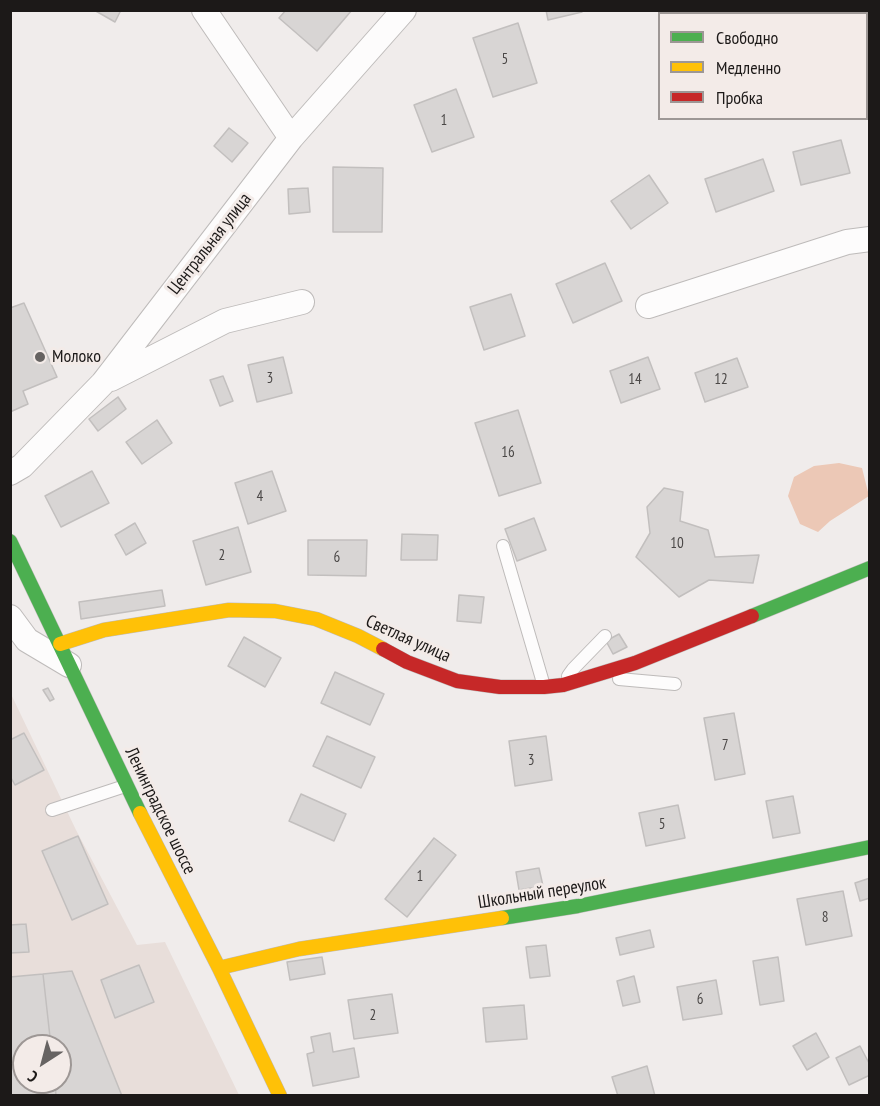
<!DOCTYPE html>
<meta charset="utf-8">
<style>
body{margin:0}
#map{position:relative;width:880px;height:1106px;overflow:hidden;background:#f0eceb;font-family:"PT Sans Narrow",sans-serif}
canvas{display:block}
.frame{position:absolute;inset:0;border:12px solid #1c1918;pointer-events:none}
.legend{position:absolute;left:658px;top:12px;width:210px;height:108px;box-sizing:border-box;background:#f3ebe8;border:2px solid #9d9795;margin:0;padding:8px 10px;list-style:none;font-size:18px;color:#1c1918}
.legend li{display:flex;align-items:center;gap:12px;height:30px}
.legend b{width:30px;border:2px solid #9d9795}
.north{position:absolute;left:12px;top:1034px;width:60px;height:60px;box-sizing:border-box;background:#f3ebe8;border:2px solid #9d9795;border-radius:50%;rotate:216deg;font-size:16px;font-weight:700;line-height:24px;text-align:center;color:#1c1918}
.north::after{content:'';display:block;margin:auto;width:21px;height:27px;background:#666362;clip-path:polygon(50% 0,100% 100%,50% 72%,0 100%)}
</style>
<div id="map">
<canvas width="880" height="1106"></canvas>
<div class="frame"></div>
<ul class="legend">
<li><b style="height:8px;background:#4caf50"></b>Свободно</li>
<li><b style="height:8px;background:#ffc107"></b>Медленно</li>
<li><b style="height:8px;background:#c62828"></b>Пробка</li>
</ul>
<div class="north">С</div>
</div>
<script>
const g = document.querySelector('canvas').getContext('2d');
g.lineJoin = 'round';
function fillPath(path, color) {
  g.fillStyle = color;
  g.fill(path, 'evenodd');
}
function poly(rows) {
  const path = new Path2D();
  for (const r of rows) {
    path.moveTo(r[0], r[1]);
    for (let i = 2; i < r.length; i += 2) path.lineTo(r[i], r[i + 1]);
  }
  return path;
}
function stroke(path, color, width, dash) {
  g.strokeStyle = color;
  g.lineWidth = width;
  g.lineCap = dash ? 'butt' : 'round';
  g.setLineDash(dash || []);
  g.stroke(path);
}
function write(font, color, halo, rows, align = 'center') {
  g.font = font + ' "PT Sans Narrow",sans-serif';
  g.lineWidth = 6;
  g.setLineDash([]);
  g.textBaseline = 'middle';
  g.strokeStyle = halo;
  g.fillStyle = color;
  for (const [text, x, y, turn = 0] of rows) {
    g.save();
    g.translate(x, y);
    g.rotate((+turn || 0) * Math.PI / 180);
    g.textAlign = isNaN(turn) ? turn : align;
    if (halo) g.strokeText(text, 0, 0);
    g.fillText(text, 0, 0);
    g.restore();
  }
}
const built = poly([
 [10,692,76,830,137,945,165,942,239,1095,11,1095],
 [24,1046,60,1046,60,1082,24,1082]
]);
const water = poly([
 [839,463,862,468,869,496,830,521,818,532,800,524,788,496,794,477,814,466]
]);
const building = poly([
 [94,10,121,10,115,22,94,10],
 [286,10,352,10,317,51,279,18,286,10],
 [546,10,582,10,582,12,548,20,546,10],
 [518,23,537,83,493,97,473,38,518,23],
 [456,89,474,137,432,152,414,105,456,89],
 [229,128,248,143,232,162,214,146,229,128],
 [841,140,850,173,801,185,793,152,841,140],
 [763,159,774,191,716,212,705,179,763,159],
 [333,167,383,168,382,232,333,232,333,167],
 [649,175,668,203,631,229,611,201,649,175],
 [308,188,310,212,289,214,288,189,308,188],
 [605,263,622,301,573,323,556,284,605,263],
 [511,294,525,336,484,350,470,307,511,294],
 [24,303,57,377,23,391,28,404,10,412,10,308,24,303],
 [283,357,292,393,257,402,248,365,283,357],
 [648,357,660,389,621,403,610,371,648,357],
 [737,358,748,387,705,402,695,373,737,358],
 [223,376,233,401,220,406,210,380,223,376],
 [118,397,126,409,98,431,89,419,118,397],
 [518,410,541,483,499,496,475,423,518,410],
 [157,420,172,443,142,464,126,442,157,420],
 [92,471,109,503,61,527,45,496,92,471],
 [272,471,286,511,248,524,235,483,272,471],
 [664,488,683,492,680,521,708,530,715,557,759,555,753,583,709,580,679,597,636,557,650,533,647,507,664,488],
 [534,518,546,550,517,561,505,529,534,518],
 [135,523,146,543,126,555,115,535,135,523],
 [238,527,251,572,206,585,193,541,238,527],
 [402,534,438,535,437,560,401,560,402,534],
 [308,540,367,540,366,576,308,575,308,540],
 [162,590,165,606,81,619,79,602,162,590],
 [459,595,484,597,481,623,457,621,459,595],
 [619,634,627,647,613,654,606,641,619,634],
 [244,637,281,658,265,687,228,666,244,637],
 [335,672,384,694,370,725,321,703,335,672],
 [48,688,54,699,50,701,43,690,48,688],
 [734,713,745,774,715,780,704,718,734,713],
 [24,733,44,770,15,785,10,776,10,740,24,733],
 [327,736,375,757,361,788,313,766,327,736],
 [546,736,552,780,515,786,509,741,546,736],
 [301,794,346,814,334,841,289,821,301,794],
 [793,796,800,833,773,838,766,801,793,796],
 [678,805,685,838,646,846,639,813,678,805],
 [78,836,108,904,72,920,42,851,78,836],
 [434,838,456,855,407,917,385,899,434,838],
 [539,868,543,886,519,890,516,872,539,868],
 [870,878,870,898,860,901,855,883,870,878],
 [843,891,852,936,806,945,797,899,843,891],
 [26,924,29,952,10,953,10,925,26,924],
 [650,930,654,947,620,955,616,938,650,930],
 [546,945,550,976,530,978,526,947,546,945],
 [322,957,325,974,290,980,287,962,322,957],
 [778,957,784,1001,760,1005,753,961,778,957],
 [139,965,154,1002,115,1018,101,980,139,965],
 [72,971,122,1096,56,1096,55,1082,60,1082,60,1046,51,1046,43,974,72,971],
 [43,974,51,1046,24,1046,24,1082,55,1082,56,1096,10,1096,10,977,43,974],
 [634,976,640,1002,623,1006,617,981,634,976],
 [716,980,722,1014,683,1020,677,987,716,980],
 [392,994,398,1033,354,1039,348,1000,392,994],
 [524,1005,527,1039,486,1042,483,1008,524,1005],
 [330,1033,333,1052,354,1048,359,1077,313,1086,307,1054,314,1052,311,1037,330,1033],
 [816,1033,829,1057,807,1070,793,1046,816,1033],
 [860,1046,870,1065,870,1075,849,1085,836,1058,860,1046],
 [647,1066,655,1096,618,1096,612,1077,647,1066]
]);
const lane = poly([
 [503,546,544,686],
 [568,676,573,669,605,636],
 [619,679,675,684],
 [52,810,125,786]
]);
const street = poly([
 [204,10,291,138],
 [648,306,847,242,870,239],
 [111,379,225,321,302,302],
 [10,473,22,466,103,383,291,138,404,10],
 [10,617,27,640,69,665]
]);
const fast = poly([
 [10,541,140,813],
 [752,616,870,568],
 [502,918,578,906,870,847]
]);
const slow = poly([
 [60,644,104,630,229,610,275,611,316,619,358,636,383,649],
 [140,813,219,968,280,1096],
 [219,968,299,949,502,918]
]);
const jam = poly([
 [383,649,407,662,457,681,500,687,544,687,563,685,635,663,752,616]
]);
const markers = [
 [40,357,6,"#666362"]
];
const numberNames = [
 ["5",505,60],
 ["1",444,121],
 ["3",270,379],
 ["14",635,380],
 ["12",721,380],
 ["16",508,453],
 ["4",260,497],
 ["10",677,544],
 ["2",222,556],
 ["6",337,558],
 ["7",725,746],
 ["3",531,761],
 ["5",662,825],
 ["1",420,877],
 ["8",825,918],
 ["6",700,1000],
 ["2",373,1016]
];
const streetNames = [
 ["Центральная улица",210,244,-52],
 ["Светлая улица",408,639,24],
 ["Ленинградское шоссе",160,811,64],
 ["Школьный переулок",542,893,-9]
];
const poiNames = [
 ["Молоко",52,357]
];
fillPath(built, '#e8deda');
fillPath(water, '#ecc8b6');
fillPath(building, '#d8d5d4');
stroke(building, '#c2bfbe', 1.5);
stroke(lane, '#bebbba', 14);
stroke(street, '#bebbba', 26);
stroke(fast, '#bebbba', 15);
stroke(slow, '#bebbba', 15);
stroke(jam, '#bebbba', 15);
stroke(lane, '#fdfcfc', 12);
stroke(street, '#fdfcfc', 24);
stroke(fast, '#4caf50', 14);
stroke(slow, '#ffc107', 14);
stroke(jam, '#c62828', 14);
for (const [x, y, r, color] of markers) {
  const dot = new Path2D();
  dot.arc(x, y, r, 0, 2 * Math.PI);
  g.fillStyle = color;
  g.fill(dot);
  stroke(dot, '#f3ebe8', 2);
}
write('15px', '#4b4847', null, numberNames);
write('18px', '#1c1918', '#f3ebe8', streetNames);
write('18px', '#1c1918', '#f3ebe8', poiNames, 'left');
</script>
